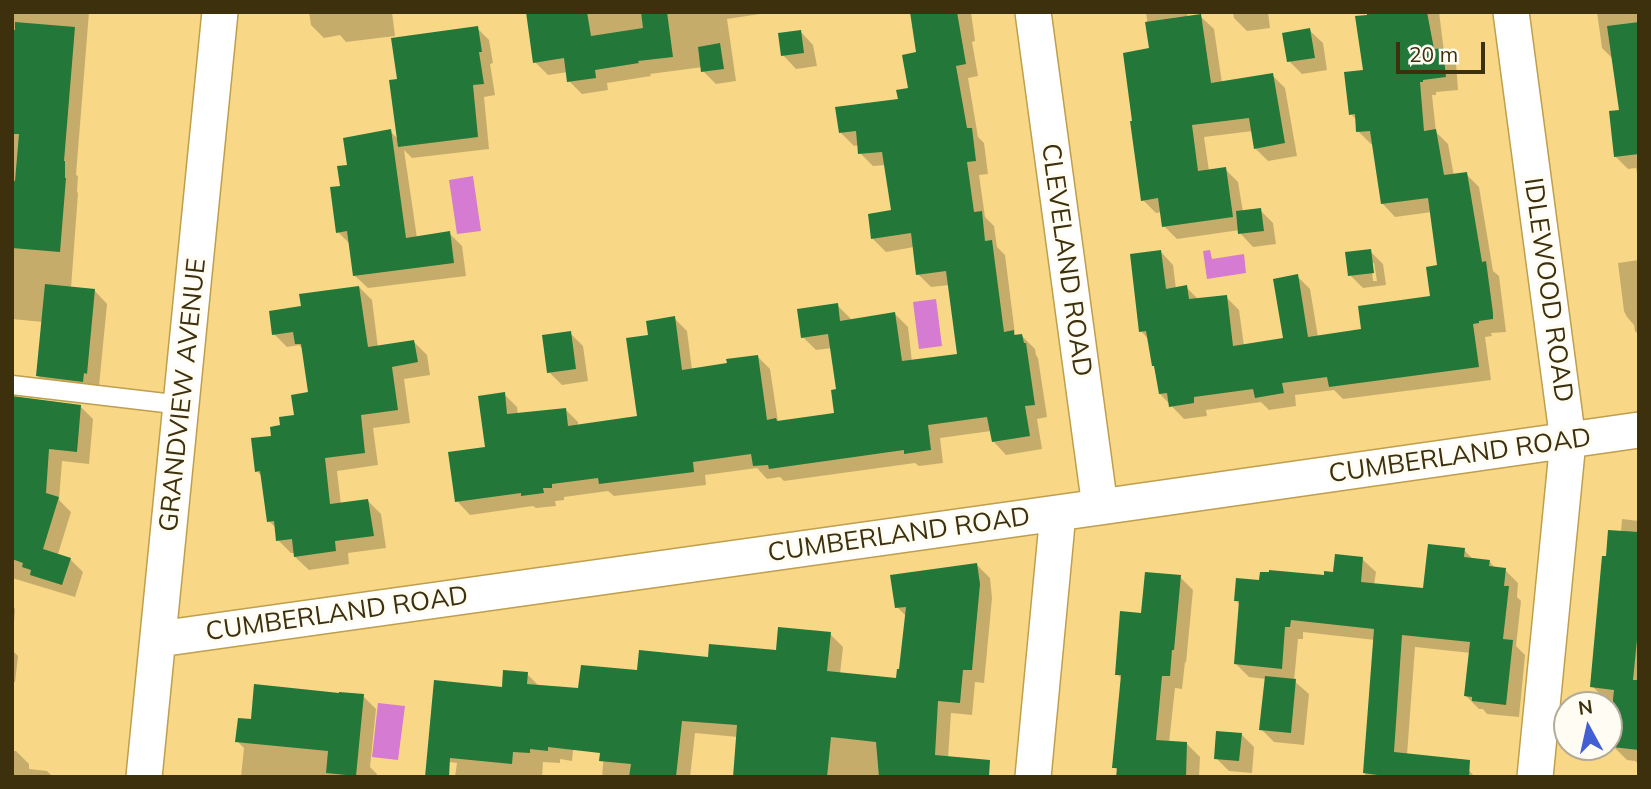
<!DOCTYPE html>
<style>
body{margin:0}
#map{position:relative;width:1651px;height:789px;overflow:hidden;background:#f8d886;font-family:Mulish,sans-serif}
canvas{display:block}
.frame{position:absolute;inset:0;border:14px solid #3d310d;pointer-events:none}
.north{position:absolute;left:1553px;top:691px;width:70px;height:70px;box-sizing:border-box;background:#fffcf4;border:2px solid #b1ab98;border-radius:50%;rotate:352deg;font-size:19px;font-weight:700;line-height:28px;text-align:center;color:#3d310d}
.north::after{content:'';display:block;margin:auto;width:24px;height:32px;background:#4260d3;clip-path:polygon(50% 0,100% 100%,50% 72%,0 100%)}
.scale{position:absolute;left:1396px;top:42px;width:89px;height:32px;box-sizing:border-box;border:4px solid #3d310d;border-top:0;padding-left:9px;font-size:21px;line-height:24px;white-space:nowrap;color:#3d310d;-webkit-text-stroke:5px #fffcf4;paint-order:stroke}
</style>
<div id="map">
<canvas width="1651" height="789"></canvas>
<div class="frame"></div>
<div class="north">N</div>
<div class="scale">20 m</div>
</div>
<script>
const g = document.querySelector('canvas').getContext('2d');
g.lineJoin = 'round';
function fillPath(path, color) {
  g.fillStyle = color;
  g.fill(path, 'evenodd');
}
function poly(rows) {
  const path = new Path2D();
  for (const r of rows) {
    path.moveTo(r[0], r[1]);
    for (let i = 2; i < r.length; i += 2) path.lineTo(r[i], r[i + 1]);
  }
  return path;
}
function stroke(path, color, width, dash) {
  g.strokeStyle = color;
  g.lineWidth = width;
  g.lineCap = dash ? 'butt' : 'round';
  g.setLineDash(dash || []);
  g.stroke(path);
}
function write(font, color, halo, rows, align = 'center') {
  g.font = font + ' Mulish,sans-serif';
  g.lineWidth = 7;
  g.setLineDash([]);
  g.textBaseline = 'middle';
  g.strokeStyle = halo;
  g.fillStyle = color;
  for (const [text, x, y, turn = 0] of rows) {
    g.save();
    g.translate(x, y);
    g.rotate((+turn || 0) * Math.PI / 180);
    g.textAlign = isNaN(turn) ? turn : align;
    if (halo) g.strokeText(text, 0, 0);
    g.fillText(text, 0, 0);
    g.restore();
  }
}
const water = poly([
 [473,176,481,231,457,234,449,180],
 [1210,250,1212,259,1244,254,1246,273,1207,279,1203,251],
 [936,299,942,346,919,349,913,302],
 [378,703,405,706,398,760,372,757]
]);
const shadow = poly([
 [12,12,89,12,76,175,78,176,77,192,78,193,71,288,94,290,107,304,99,386,96,386,96,394,51,389,38,376,43,322,12,319],
 [309,12,392,12,395,36,346,42,340,35,324,38,311,25],
 [528,12,773,12,727,19,736,81,716,84,703,71,703,67,650,74,651,76,607,83,608,90,582,94,569,81,568,72,548,75,535,62],
 [912,12,971,12,975,41,972,42,978,76,968,78,978,137,984,143,988,174,979,175,985,217,994,226,997,247,1005,255,1015,334,1017,336,1022,336,1035,349,1036,355,1038,358,1047,417,1037,419,1042,449,1006,455,993,441,991,431,940,438,943,463,919,466,915,463,784,481,780,477,767,479,757,468,705,475,706,485,614,496,608,491,564,497,564,500,555,501,556,506,536,508,533,506,470,515,457,501,487,448,504,394,517,407,518,415,565,409,578,422,578,426,639,418,650,337,674,318,687,331,692,370,729,365,757,356,770,369,778,422,836,414,838,390,832,348,816,350,803,337,837,305,850,318,851,321,895,314,908,327,912,362,959,356,949,285,931,287,918,274,914,247,886,252,873,239,893,211,886,165,873,166,860,153,859,145,854,146,841,133,900,100,910,89,918,54],
 [1146,12,1187,12,1188,18,1200,16,1214,29,1222,83,1272,75,1285,88,1297,156,1268,161,1255,148,1253,131,1204,137,1209,171,1225,169,1238,182,1243,212,1260,210,1273,223,1276,244,1253,247,1240,233,1240,230,1177,239,1164,226,1162,212,1156,213,1143,200,1134,123,1151,50],
 [1233,12,1268,12,1270,28,1247,31,1234,18],
 [1369,12,1439,12,1444,52,1456,63,1458,90,1436,92,1436,95,1432,95,1436,132,1448,144,1454,176,1466,174,1479,187,1493,271,1499,276,1506,332,1491,333,1492,336,1485,337,1491,380,1343,399,1334,390,1295,395,1296,406,1269,410,1261,402,1206,410,1207,416,1184,419,1160,394,1149,340,1141,331,1160,251,1173,265,1176,289,1186,287,1199,300,1226,297,1239,310,1244,346,1285,339,1297,276,1310,289,1318,337,1363,331,1432,297,1439,267,1432,212,1395,217,1382,203,1374,144,1371,144,1358,131,1357,120,1351,114,1365,72],
 [1597,12,1639,12,1639,183,1636,168,1628,169,1615,156,1621,111,1614,60,1602,48],
 [477,28,489,40,493,63,490,64,495,95,484,97,489,149,412,158,404,150,417,238,449,233,462,246,466,276,368,288,354,275,350,244,338,232,342,187,349,166,390,131,399,140,399,80],
 [1309,30,1323,43,1327,70,1302,74,1289,61],
 [800,31,813,45,817,66,796,69,783,55],
 [1370,251,1383,264,1386,285,1363,288,1350,275],
 [1371,263,1374,263,1377,281,1373,281],
 [1639,260,1639,335,1635,331,1634,325,1627,317,1624,311,1618,263],
 [359,287,372,300,378,348,414,342,427,355,430,375,404,379,410,423,373,428,378,465,337,471,341,505,368,501,381,514,386,548,348,553,349,564,309,570,295,557,295,553,291,553,278,540,276,528,269,521,263,478,257,471,273,438,282,427,296,417,310,394,304,350,299,345,287,347,274,334,303,308],
 [570,333,583,346,588,381,562,385,549,372],
 [12,398,80,406,93,419,89,464,62,461,59,500,71,512,58,554,70,559,83,572,75,597,12,578],
 [1622,519,1639,521,1639,764,1635,761,1627,760,1614,747,1615,730,1612,727,1615,701,1605,699,1592,686,1607,558,1621,532],
 [1464,550,1474,560,1489,561,1496,569,1505,570,1518,583,1517,597,1521,601,1516,646,1525,655,1519,717,1487,714,1483,709,1479,709,1466,696,1471,653,1415,647,1407,755,1463,764,1475,777,1365,777,1375,640,1303,632,1303,639,1298,639,1294,681,1309,694,1304,745,1274,742,1261,729,1266,679,1249,677,1236,664,1241,606,1235,600,1260,582,1325,577,1335,574,1362,559,1376,572,1374,585,1425,590],
 [977,565,990,578,992,598,984,683,975,682,972,715,951,713,948,758,967,777,735,777,738,737,695,733,690,777,602,777,611,670,638,672,709,659,778,652,830,634,843,647,840,674,897,680,901,671,907,617,897,607],
 [1180,577,1193,590,1186,663,1185,662,1182,689,1175,688,1169,743,1187,744,1200,757,1199,777,1118,777,1119,772,1114,767,1122,679,1117,674,1143,615],
 [12,606,15,609,12,648],
 [12,650,18,656,15,682,12,682],
 [527,674,540,687,578,702,572,761,560,759,560,763,543,762,542,777,455,777,457,763,442,761,503,689],
 [363,696,376,709,370,767,377,774,376,777,241,777,244,748,237,741,252,721],
 [1241,734,1254,747,1252,773,1229,771,1216,758],
 [12,751,16,751,29,764,29,769,47,771,53,777,12,777]
]);
const building = poly([
 [526,12,587,12,591,36,643,28,641,12,667,12,673,57,638,61,639,63,595,70,596,78,567,82,564,58,533,63],
 [910,12,957,12,966,64,956,66,967,128,972,128,976,161,967,162,974,212,982,211,985,241,992,240,1004,332,1014,330,1014,335,1022,334,1024,343,1026,343,1035,405,1025,406,1030,436,992,442,987,417,928,425,931,450,904,454,904,450,769,469,768,465,753,466,751,454,693,462,694,472,599,484,598,478,552,484,552,488,543,488,544,493,521,496,521,493,455,502,448,452,485,447,478,396,505,392,507,414,566,408,568,426,637,416,626,338,648,335,646,321,675,316,682,370,727,363,726,359,758,355,767,420,776,418,777,421,834,413,831,390,836,389,828,334,801,338,797,309,838,303,840,321,895,312,902,361,957,354,946,271,916,275,911,233,871,239,868,214,891,210,882,152,858,154,856,131,839,133,835,107,898,99,896,90,908,88,902,55,916,52],
 [1367,12,1427,12,1434,49,1443,48,1446,77,1423,80,1423,82,1420,82,1424,131,1436,129,1444,175,1467,172,1482,262,1486,261,1493,313,1493,319,1479,321,1479,323,1473,324,1479,367,1329,387,1327,377,1282,383,1284,393,1255,398,1253,389,1194,397,1194,403,1169,407,1167,393,1159,394,1154,366,1152,366,1146,331,1139,332,1130,254,1161,250,1166,289,1187,285,1189,299,1227,295,1233,346,1283,338,1273,279,1298,274,1308,337,1361,329,1358,306,1430,296,1426,267,1437,265,1428,198,1381,204,1370,131,1356,132,1355,114,1349,115,1344,72,1363,70,1355,16,1367,15],
 [1201,14,1211,83,1273,73,1285,143,1254,149,1249,118,1192,125,1198,171,1226,167,1233,217,1162,227,1158,198,1141,201,1130,121,1132,121,1123,53,1149,48,1145,22],
 [15,22,75,27,64,161,65,161,65,178,66,178,60,252,12,248,12,181,15,181,19,134,12,134,12,30,15,30],
 [1639,22,1639,154,1614,157,1609,111,1619,110,1607,26],
 [478,26,482,52,479,52,484,84,473,85,478,137,398,147,389,80,397,79,391,38],
 [1310,28,1315,58,1287,62,1282,33],
 [801,30,804,53,781,56,778,33],
 [720,43,724,69,701,72,698,47],
 [391,129,406,238,450,231,454,263,353,276,347,231,336,233,330,187,340,186,337,166,347,165,343,138],
 [1261,208,1264,231,1238,234,1236,211],
 [1371,249,1374,273,1348,276,1345,252],
 [45,284,95,289,87,374,84,373,83,382,36,376],
 [359,286,368,347,414,340,418,362,392,367,398,410,361,415,365,453,325,458,330,504,368,499,374,536,335,541,336,551,294,557,292,539,276,541,274,521,267,522,260,471,255,472,251,438,271,436,270,427,280,425,279,417,294,415,291,395,308,392,301,344,295,344,293,332,272,335,269,311,301,306,299,294],
 [571,331,576,369,547,373,542,335],
 [12,396,81,405,77,452,49,449,46,493,59,497,43,549,71,558,62,585,30,575,31,570,22,567,23,563,12,559],
 [1608,530,1639,532,1639,620,1633,680,1639,680,1639,750,1612,747,1614,728,1610,728,1614,690,1590,687,1602,556,1606,556],
 [1428,544,1465,548,1464,557,1490,560,1489,566,1506,568,1504,586,1509,586,1503,639,1513,640,1506,705,1472,701,1472,697,1464,696,1470,642,1402,635,1394,752,1470,760,1469,777,1392,777,1363,773,1374,629,1291,620,1290,627,1285,627,1282,669,1234,664,1239,601,1234,601,1236,578,1259,580,1260,572,1269,572,1269,570,1324,575,1324,571,1333,572,1335,554,1363,557,1361,582,1423,588],
 [977,563,980,584,972,670,963,670,960,703,938,701,935,755,990,760,989,777,879,777,876,742,831,737,827,777,733,777,737,725,682,721,676,777,629,777,631,764,599,761,600,753,548,747,548,751,530,749,530,753,513,752,512,764,450,758,449,777,425,777,434,680,502,687,503,670,528,672,527,684,578,688,581,665,637,670,639,650,708,657,709,644,776,650,778,627,831,632,827,671,896,678,897,669,899,669,906,607,895,608,890,575],
 [1145,572,1181,575,1174,650,1172,650,1170,676,1162,676,1156,740,1187,742,1186,777,1116,777,1117,768,1112,768,1121,675,1115,675,1120,611,1141,613],
 [1265,676,1296,679,1291,733,1259,730],
 [254,684,339,693,339,692,364,694,356,776,326,773,328,751,235,742,238,718,251,719],
 [1216,731,1242,733,1239,761,1214,759]
]);
const lane = poly([
 [12,385,182,405]
]);
const street = poly([
 [1033,12,1100,507],
 [1511,12,1568,441,1535,777],
 [159,639,1100,507,1639,430],
 [144,777,220,12],
 [1033,777,1058,513]
]);
const streetNames = [
 ["CLEVELAND ROAD",1066,260,82],
 ["IDLEWOOD ROAD",1548,290,82],
 ["GRANDVIEW AVENUE",183,395,-84],
 ["CUMBERLAND ROAD",1460,456,-8],
 ["CUMBERLAND ROAD",899,535,-8],
 ["CUMBERLAND ROAD",337,614,-8]
];
fillPath(water, '#d57bd1');
fillPath(shadow, '#0003');
fillPath(building, '#227739');
stroke(lane, '#bf9f4d', 21);
stroke(street, '#bf9f4d', 38);
stroke(lane, '#fff', 18);
stroke(street, '#fff', 35);
write('26px', '#3d310d', '#fffcf4', streetNames);
</script>
